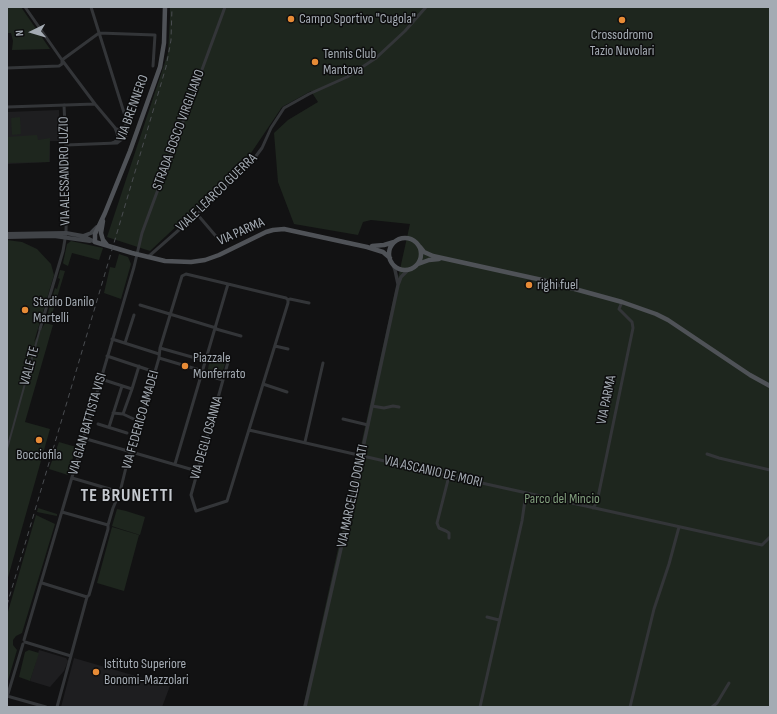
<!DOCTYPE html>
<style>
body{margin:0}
#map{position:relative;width:777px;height:714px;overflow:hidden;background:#121213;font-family:"Sofia Sans Condensed",sans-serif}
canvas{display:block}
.frame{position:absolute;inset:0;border:8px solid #a4abb3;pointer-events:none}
.north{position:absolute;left:12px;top:12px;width:40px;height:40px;-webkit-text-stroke:3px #0d0d0e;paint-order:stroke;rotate:265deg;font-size:11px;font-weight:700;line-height:16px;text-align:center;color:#a4abb3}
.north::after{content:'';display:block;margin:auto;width:14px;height:18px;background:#a4abb3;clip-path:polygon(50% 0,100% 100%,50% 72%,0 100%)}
</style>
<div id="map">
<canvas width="777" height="714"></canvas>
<div class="frame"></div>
<div class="north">N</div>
</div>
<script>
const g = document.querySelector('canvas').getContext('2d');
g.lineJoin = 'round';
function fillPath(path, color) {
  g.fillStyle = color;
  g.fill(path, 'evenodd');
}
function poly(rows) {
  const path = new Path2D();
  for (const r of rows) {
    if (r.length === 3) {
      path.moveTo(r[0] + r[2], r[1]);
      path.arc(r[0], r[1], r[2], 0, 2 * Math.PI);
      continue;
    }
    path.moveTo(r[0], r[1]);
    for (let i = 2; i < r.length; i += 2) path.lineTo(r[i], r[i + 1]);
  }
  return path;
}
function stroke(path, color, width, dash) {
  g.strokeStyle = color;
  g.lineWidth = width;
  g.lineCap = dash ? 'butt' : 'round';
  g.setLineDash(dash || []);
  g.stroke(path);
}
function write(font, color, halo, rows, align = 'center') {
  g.font = font + ' "Sofia Sans Condensed",sans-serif';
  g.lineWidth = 3;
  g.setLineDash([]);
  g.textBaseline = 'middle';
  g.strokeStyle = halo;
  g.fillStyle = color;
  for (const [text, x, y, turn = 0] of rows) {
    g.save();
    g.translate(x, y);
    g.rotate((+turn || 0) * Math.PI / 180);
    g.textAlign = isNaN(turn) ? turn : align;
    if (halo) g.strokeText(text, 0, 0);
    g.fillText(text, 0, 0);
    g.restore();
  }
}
const built = poly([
 [59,110,60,141,50,141,50,162,7,164,7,112],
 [39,650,66,658,68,661,64,671,50,687,30,681],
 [74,658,170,686,162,707,61,707]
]);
const green = poly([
 [7,7,21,7,50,49,12,50,13,41,11,33,7,33],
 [170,7,770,7,770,707,303,707,410,224,371,220,363,222,358,235,294,224,278,182,274,133,288,120,318,102,311,91,282,107,245,162,150,251,107,237,168,53,170,17],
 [20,117,21,134,12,135,11,118],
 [37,135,38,140,50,138,49,162,7,163,7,137],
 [7,240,22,242,37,249,51,264,54,275,34,342,45,323,53,325,25,422,50,429,7,581],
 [71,241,103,248,99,260,72,253,68,266,64,264,63,263,67,244],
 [119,254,128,257,131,264,121,299,104,293,110,267,115,268],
 [60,270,65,271,50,321,46,320,55,288,57,289,60,279,58,278],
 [210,360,225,364,221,377,207,373],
 [59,442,76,447,68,475,49,469],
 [38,508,57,514,57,516,37,512],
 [117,509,126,511,121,529,112,526],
 [126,511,145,517,140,535,121,529],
 [36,515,55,524,22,633,16,636,13,640,13,645,17,650,7,684,7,615],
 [112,527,139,535,124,591,97,583],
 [29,650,39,653,30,681,19,677,25,652]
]);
const pedestrian = poly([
 [7,449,40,329]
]);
const minor = poly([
 [25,7,62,60,95,104,116,129,122,130,126,125,126,119,91,7],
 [62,60,99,33,155,35,153,66],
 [7,68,59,66,62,64,62,60],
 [7,107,95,104],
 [112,143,115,142,118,138,117,133,115,128],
 [66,145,117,143,126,136,128,128,128,123],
 [197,214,220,241],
 [148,257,197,214,253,160,262,148,271,128,284,108,309,94,347,77,376,58,405,31,426,7],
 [288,300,290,299,309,303],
 [140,305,216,328],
 [40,329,63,251,66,233,67,170,64,105],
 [216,329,241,336],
 [112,339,159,354],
 [125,343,134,315],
 [275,346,288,349],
 [160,348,206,361],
 [207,355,228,362,191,495,196,511,227,501,288,303,288,300],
 [107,356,155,372],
 [159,358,203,371],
 [202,374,223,380],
 [101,379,132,389,123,414,140,422],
 [263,384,287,392],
 [132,389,139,366],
 [372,406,384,408,393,406,399,407],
 [113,413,123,414],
 [343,419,368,425],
 [98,424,127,433],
 [109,427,122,386],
 [249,430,459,478,762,545,770,537],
 [83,438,197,471],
 [305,442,323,363],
 [707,454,719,458,770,470],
 [175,464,228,284],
 [72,478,120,492],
 [593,508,597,502,633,328,632,322,619,309,622,302],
 [62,512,108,525],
 [449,538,449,533,446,531,439,528,437,523,449,476],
 [42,583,87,597],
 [487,617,499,620],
 [24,640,134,267,142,233,225,7],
 [25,642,71,656],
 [7,696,46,707],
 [7,697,23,644],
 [57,707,87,597,89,595,108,529,108,525,113,508,120,492,129,455,132,451,159,358,160,348,182,276,186,274,228,284,286,298,288,300],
 [480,707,522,521,526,493],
 [630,707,654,609,669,564,679,527],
 [712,707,717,703,729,683]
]);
const tertiary = poly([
 [392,262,395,270,398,284],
 [305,707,347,522,398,285,401,277,408,270]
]);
const secondary = poly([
 [7,234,66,233,83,236,95,242],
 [83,236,91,233,97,227],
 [7,237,54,236,90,241]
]);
const primary = poly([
 [165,7,164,43,160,67,130,151,105,213,95,234,95,242,132,253,165,261,191,262,205,260,219,255,266,232,273,230,284,229,367,247,383,252,390,258],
 [103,221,101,233,103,240,107,245],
 [405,254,16],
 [372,246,384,245,394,242],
 [420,247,424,252,433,256,542,280,622,302,656,314,668,320,750,375,770,386],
 [418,264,429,260,439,259]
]);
const rail = poly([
 [7,605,166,67,171,40,172,7]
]);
const markers = [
 [291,19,4,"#e78b36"],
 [622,20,4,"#e78b36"],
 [315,62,4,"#e78b36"],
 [529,285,4,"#e78b36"],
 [25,310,4,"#e78b36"],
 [185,366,4,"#e78b36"],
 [39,440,4,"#e78b36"],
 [96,672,4,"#e78b36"]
];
const poiNames = [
 ["Campo Sportivo \"Cugola\"",299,19],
 ["Crossodromo",622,35,"center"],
 ["Tazio Nuvolari",622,51,"center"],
 ["Tennis Club",323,54],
 ["Mantova",323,70],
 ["righi fuel",537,285],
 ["Stadio Danilo",33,302],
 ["Martelli",33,318],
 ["Piazzale",193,358],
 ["Monferrato",193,374],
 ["Bocciofila",39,455,"center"],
 ["Istituto Superiore",104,664],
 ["Bonomi-Mazzolari",104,680]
];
const streetNames = [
 ["VIA BRENNERO",133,108,-70],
 ["STRADA BOSCO VIRGILIANO",179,130,-70],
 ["VIA ALESSANDRO LUZIO",65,171,-91],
 ["VIALE LEARCO GUERRA",217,193,-44],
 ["VIA PARMA",241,232,-24],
 ["VIALE TE",30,366,-75],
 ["VIA PARMA",607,400,-78],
 ["VIA FEDERICO AMADEI",141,420,-74],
 ["VIA GIAN BATTISTA VISI",88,424,-74],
 ["VIA DEGLI OSANNA",207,438,-74],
 ["VIA ASCANIO DE MORI",433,472,13],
 ["VIA MARCELLO DONATI",353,496,-78]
];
const parkNames = [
 ["Parco del Mincio",562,499]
];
const districtNames = [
 ["TE BRUNETTI",127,496]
];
fillPath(built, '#1e1e20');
fillPath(green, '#1e261e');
stroke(pedestrian, '#333538', 2);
stroke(minor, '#333538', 3);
stroke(tertiary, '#333538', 3.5);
stroke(secondary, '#414448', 4);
stroke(primary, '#4f5257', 4.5);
stroke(rail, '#4a4d51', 1, [5, 4]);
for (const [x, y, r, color] of markers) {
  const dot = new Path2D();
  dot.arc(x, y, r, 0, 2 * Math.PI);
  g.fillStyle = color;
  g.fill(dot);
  stroke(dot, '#0d0d0e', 1.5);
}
write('14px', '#a4abb3', '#0d0d0e', poiNames, 'left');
write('14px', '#a4abb3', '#0d0d0e', streetNames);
write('14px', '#809d7c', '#0d0d0e', parkNames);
g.letterSpacing = '1px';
write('bold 18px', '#c5c9cf', '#0d0d0e', districtNames);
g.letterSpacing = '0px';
</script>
